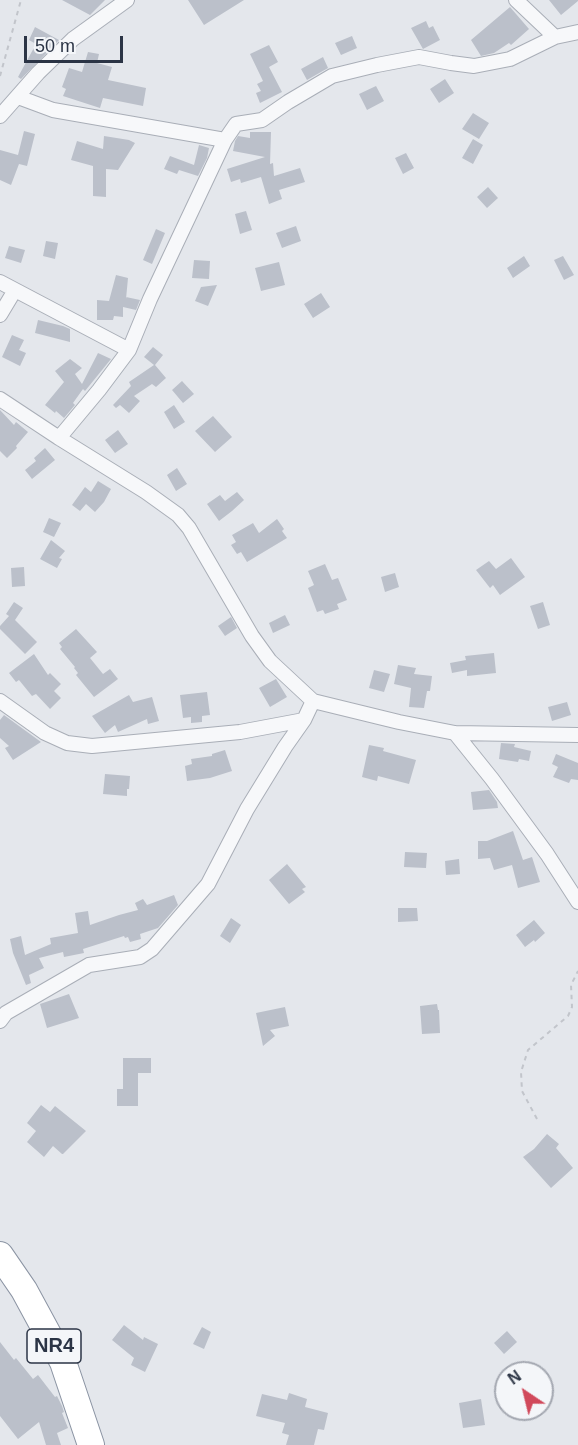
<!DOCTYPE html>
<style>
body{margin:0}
#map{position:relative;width:578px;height:1445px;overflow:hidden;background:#e4e7ec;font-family:Helvetica,sans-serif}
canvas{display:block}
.north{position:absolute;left:494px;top:1361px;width:60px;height:60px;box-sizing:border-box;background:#f4f6f9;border:2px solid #a4a8b1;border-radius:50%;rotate:325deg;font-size:16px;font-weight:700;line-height:24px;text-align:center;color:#2b3445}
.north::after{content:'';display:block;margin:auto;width:21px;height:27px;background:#d1495b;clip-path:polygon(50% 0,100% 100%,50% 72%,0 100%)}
.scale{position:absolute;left:24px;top:36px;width:99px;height:27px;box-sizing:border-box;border:3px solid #2b3445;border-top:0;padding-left:8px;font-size:18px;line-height:21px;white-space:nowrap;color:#2b3445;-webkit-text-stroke:4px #f4f6f9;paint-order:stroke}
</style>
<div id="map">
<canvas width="578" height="1445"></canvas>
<div class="north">N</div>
<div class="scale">50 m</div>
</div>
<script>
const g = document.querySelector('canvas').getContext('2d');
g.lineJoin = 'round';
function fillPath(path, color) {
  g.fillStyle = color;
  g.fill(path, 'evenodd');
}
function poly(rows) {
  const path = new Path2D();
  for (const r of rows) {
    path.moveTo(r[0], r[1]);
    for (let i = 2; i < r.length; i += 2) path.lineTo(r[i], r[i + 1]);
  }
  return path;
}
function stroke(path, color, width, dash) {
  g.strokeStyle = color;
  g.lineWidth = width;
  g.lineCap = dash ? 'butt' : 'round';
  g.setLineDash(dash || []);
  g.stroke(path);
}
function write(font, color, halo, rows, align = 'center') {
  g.font = font + ' Helvetica,sans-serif';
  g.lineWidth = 6;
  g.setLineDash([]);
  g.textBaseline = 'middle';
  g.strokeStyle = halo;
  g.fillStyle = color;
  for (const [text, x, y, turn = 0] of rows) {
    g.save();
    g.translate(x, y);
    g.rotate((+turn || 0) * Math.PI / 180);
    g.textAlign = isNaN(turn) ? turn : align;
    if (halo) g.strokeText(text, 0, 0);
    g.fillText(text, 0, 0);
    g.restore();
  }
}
const building = poly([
 [62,0,105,0,90,15],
 [188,0,244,0,204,25],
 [549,0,578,0,578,1,561,15],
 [510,7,529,29,511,45,509,43,494,53,481,56,471,40],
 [426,21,429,28,433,26,440,40,423,49,411,28],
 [35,27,59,40,21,79,18,77,36,44,29,40],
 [352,36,357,48,341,55,335,43],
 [269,45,278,62,269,67,282,92,260,103,256,93,261,91,257,84,263,81,250,54],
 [88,52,99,54,97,63,112,67,108,80,146,88,143,106,103,98,100,108,63,96,66,89,62,87,69,68,82,72],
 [323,57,328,68,307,80,301,69],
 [445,79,454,93,439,103,430,89],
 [376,86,384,101,367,110,359,94],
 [473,113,489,123,479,139,462,129],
 [24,131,35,134,27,166,19,164,11,185,0,180,0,150,18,155],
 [250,132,271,132,270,164,273,163,274,176,300,168,305,182,279,190,282,199,269,204,261,177,241,183,240,179,231,182,227,169,265,157,233,151,235,141,238,136,250,138],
 [104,136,129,140,135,143,118,170,106,169,106,197,93,196,93,166,71,160,77,141,103,149],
 [473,139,483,145,473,164,462,158],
 [199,145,209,148,207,158,198,176,179,170,177,174,164,169,170,156,194,165],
 [406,153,414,168,403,174,395,158],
 [488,187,498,198,487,208,477,197],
 [246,211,252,230,240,234,235,214],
 [296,226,301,241,282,248,276,233],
 [156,229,165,233,152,264,143,260],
 [46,241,58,243,55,259,43,256],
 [9,246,25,250,21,263,5,258],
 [524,256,530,266,513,278,507,268],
 [563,256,574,275,564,280,554,260],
 [194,260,210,261,209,279,192,278],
 [279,262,285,285,261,291,255,268],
 [116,275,128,278,126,299,126,297,140,300,136,310,123,307,123,317,114,316,113,320,97,320,97,300,109,301],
 [217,285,208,306,195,301,201,287],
 [321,293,330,307,313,318,304,304],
 [38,320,63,326,70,329,70,342,35,333],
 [12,335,24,340,19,350,26,353,20,366,2,357],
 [153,347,163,355,155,365,166,378,156,387,152,384,134,396,140,401,129,413,120,405,116,408,113,405,131,386,129,382,154,365,144,357],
 [98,353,111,359,85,391,83,389,73,403,75,405,64,418,56,411,55,413,45,405,64,382,55,371,70,359,82,368,75,374,82,384],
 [182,381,194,394,183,403,172,390],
 [174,405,185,422,174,429,164,412],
 [0,410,14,425,16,422,28,432,16,446,17,448,7,458,0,451],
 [213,416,232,437,215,452,195,431],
 [118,430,128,444,115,453,105,440],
 [45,448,55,460,32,479,25,470,36,461,34,458],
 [177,468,187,484,176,491,167,475],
 [98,481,111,489,104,502,95,512,86,504,80,511,72,505,85,487,91,492],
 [237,492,244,500,232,511,219,521,207,504,220,495,225,501],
 [49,518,61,523,54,537,43,532],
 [277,519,284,529,282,531,287,538,247,562,241,552,237,554,231,545,236,542,232,535,253,523,259,533],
 [51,540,65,551,59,558,62,559,57,568,40,559],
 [511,558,525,577,500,595,493,585,490,588,476,570,489,561,496,569],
 [325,564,332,580,338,578,347,600,337,604,339,609,325,614,323,610,317,612,308,588,314,585,308,571],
 [24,567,25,586,12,587,11,568],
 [395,573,399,587,385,592,381,577],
 [14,602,23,608,15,620,37,642,25,654,0,629,0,626,9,616,6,614],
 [543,602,550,625,538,629,530,606],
 [285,615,290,625,273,633,269,623],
 [231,617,237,628,225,636,218,626],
 [76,629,97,652,90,658,103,674,110,669,118,679,94,697,76,675,78,673,74,668,75,667,60,649,62,647,59,643],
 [494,653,496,673,467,676,467,670,452,673,450,663,466,660,465,656],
 [34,654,48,675,50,673,61,684,54,691,61,698,50,709,36,694,32,696,19,680,16,682,9,673],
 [398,665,416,668,414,674,432,676,430,691,427,691,424,708,409,707,411,688,394,684],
 [374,670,390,674,384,692,369,688],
 [276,679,287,697,270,707,259,688],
 [207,692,210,715,202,716,202,722,191,723,191,717,183,718,180,695],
 [129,695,133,702,152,697,159,721,148,724,147,719,118,732,115,725,105,733,92,716],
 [567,702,571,715,552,721,548,707],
 [4,715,41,742,13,760,5,748,9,746,0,738,0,720],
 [501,743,515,744,514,747,531,751,529,761,519,759,518,762,499,759],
 [369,745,384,748,383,751,416,760,409,784,378,776,377,781,362,777],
 [225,750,232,771,210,778,187,781,185,766,192,764,191,759,212,756,212,754],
 [556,754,578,763,578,780,571,779,569,783,553,777,558,767,552,764],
 [105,774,130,776,129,789,127,789,127,796,103,794],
 [489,790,497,802,498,808,473,810,471,792],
 [513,831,523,860,532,857,540,882,518,888,512,865,494,870,490,858,478,859,478,841,487,841],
 [405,852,427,853,426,868,404,867],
 [459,859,460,874,446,875,445,861],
 [287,864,306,887,302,889,305,892,289,904,269,880],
 [174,895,178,905,158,928,140,934,141,939,130,942,128,937,125,938,124,936,83,949,84,953,64,957,63,952,39,958,44,968,29,975,31,983,26,985,13,953,10,939,21,936,25,955,51,944,50,938,78,933,75,913,88,911,90,925,119,915,138,910,135,903,143,899,147,905],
 [398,908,417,908,418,921,398,922],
 [231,918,241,925,230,943,220,936],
 [534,920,545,933,535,942,534,940,525,947,516,935],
 [69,994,79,1018,47,1028,40,1004],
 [437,1004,438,1010,439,1010,440,1033,422,1034,420,1006],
 [285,1007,289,1026,270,1030,275,1036,263,1046,256,1013],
 [123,1058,151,1058,151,1073,138,1073,138,1106,117,1106,117,1089,123,1089],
 [41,1105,50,1112,55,1106,86,1131,63,1154,62,1154,53,1146,44,1157,27,1142,36,1131,27,1123],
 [547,1134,559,1144,556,1148,573,1168,551,1188,523,1157,534,1149],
 [124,1325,143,1340,144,1337,158,1344,145,1372,131,1365,134,1358,112,1340],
 [202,1327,211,1332,204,1349,193,1344],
 [507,1331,517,1342,504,1354,494,1343],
 [0,1342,14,1360,16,1358,33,1379,38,1375,55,1397,57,1396,62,1406,64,1412,62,1413,68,1428,57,1433,61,1445,46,1445,39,1422,18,1439,0,1416],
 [289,1393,307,1399,305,1407,328,1413,324,1430,318,1429,314,1445,286,1445,289,1435,282,1433,285,1423,256,1416,262,1394,287,1400],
 [481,1399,485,1425,463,1428,459,1403]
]);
const path = poly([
 [0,76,21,0],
 [537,1119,522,1091,521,1072,528,1050,568,1016,572,1007,571,985,578,971]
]);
const street = poly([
 [516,0,555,37],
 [18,97,53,110,225,140,236,124,262,120,288,102,332,76,377,65,419,57,451,63,474,66,510,59,555,37,578,32],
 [0,116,38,73,73,39,127,0],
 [0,282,129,350],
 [0,315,15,290],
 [0,399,59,438,146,492,178,515,189,528,252,636,270,661,313,701,399,722,455,733,578,735],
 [59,438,99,390,129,350,150,299,225,140],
 [0,701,45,733,67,743,92,746,240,732,304,720],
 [455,733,492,779,547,854,578,902],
 [0,1021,6,1013,89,965,140,957,152,949,208,884,247,809,285,747,304,720,313,701]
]);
const highway = poly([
 [0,1255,24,1290,63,1362,91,1445]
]);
const shields = [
 [54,1346,54]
];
const shieldNames = [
 ["NR4",54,1346]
];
fillPath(building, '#bbc0ca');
stroke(street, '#a9aeb7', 16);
stroke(highway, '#8b94a3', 28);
stroke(path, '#c2c5cb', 2, [4.5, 4.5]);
stroke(street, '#f7f8fa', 14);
stroke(highway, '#fff', 26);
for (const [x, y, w] of shields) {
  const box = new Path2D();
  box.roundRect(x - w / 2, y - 17, w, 34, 4.5);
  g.fillStyle = '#f4f6f9';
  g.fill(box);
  stroke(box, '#2b3445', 1.5);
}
write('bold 20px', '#2b3445', null, shieldNames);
</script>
